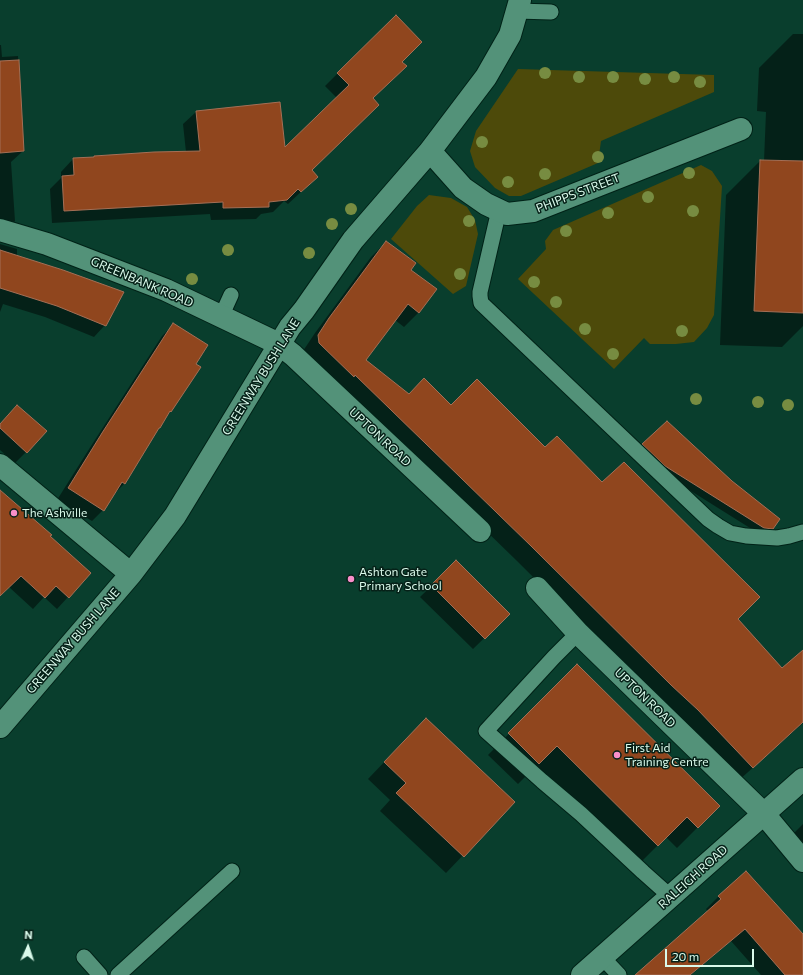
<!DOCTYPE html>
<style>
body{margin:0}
#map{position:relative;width:803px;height:975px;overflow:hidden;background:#093e2d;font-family:Commissioner,sans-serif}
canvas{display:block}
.north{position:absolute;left:8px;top:927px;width:40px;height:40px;-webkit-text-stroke:3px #062118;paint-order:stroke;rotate:3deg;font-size:11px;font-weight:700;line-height:16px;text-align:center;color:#dafaeb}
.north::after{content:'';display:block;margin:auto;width:14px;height:18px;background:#dafaeb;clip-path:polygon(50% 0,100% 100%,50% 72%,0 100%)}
.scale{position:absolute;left:665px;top:949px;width:89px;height:18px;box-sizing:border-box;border:2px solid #dafaeb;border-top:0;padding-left:5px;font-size:12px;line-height:14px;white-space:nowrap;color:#dafaeb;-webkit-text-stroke:3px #062118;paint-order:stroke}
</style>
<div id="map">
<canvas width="803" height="975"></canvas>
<div class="north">N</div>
<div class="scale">20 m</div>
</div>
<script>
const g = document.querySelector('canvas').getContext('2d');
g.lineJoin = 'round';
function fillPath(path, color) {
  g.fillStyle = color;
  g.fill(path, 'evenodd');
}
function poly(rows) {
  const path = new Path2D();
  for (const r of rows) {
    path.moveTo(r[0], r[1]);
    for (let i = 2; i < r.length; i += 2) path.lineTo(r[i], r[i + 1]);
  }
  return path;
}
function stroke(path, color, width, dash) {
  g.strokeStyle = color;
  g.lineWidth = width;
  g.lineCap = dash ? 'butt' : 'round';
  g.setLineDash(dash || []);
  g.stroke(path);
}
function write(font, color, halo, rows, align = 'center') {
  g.font = font + ' Commissioner,sans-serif';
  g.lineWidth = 3;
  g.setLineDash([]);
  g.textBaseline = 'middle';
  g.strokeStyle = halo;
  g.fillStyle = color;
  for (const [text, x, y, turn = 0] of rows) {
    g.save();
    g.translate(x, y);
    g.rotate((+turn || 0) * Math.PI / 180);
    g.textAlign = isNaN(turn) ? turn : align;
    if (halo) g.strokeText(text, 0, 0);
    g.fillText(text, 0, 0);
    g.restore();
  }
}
const green = poly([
 [518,69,714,75,714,92,601,141,598,163,521,196,509,196,495,188,475,167,470,151,476,131],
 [701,165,712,171,722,186,714,315,707,328,694,342,676,344,650,344,644,338,614,369,518,279,546,249,545,241,553,230],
 [429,195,451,198,467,207,475,220,478,234,466,286,453,294,391,239,417,206]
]);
const shadow = poly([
 [793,34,803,34,803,326,782,347,720,345,726,195,760,161,764,161,766,112,757,111,759,68],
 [0,45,1,45,2,57,18,56,21,108,23,151,11,162,15,221,3,233,0,232],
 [401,62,372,99,310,171,317,177,288,204,284,201,273,212,261,214,256,219,211,220,210,214,52,223,50,189,61,178,61,172,73,159,186,152,183,124,196,112,279,103,284,149,337,98,325,86,338,73],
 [386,242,409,270,419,312,404,327,395,320,365,360,409,395,451,406,545,448,737,619,782,669,803,651,803,723,738,781,516,560,340,389,303,351,315,333,371,257],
 [0,244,17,249,17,256,105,325,94,337,45,317,3,304,0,312],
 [173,325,170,411,156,431,124,484,113,495,103,510,92,521,57,500,91,446,162,336],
 [0,424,26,452,15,463,0,450],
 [643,445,772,528,766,534,758,533,659,471,638,450],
 [0,493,49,536,68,597,57,609,44,597,33,609,9,587,0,596],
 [456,562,509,614,473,649,420,597],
 [577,665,719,806,677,848,666,837,636,867,535,767,518,784,488,755],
 [409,736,514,802,446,873,380,811,390,800,368,779],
 [803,824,803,846,793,834],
 [719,896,803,936,803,975,761,975,731,941,691,975,637,975,708,912,706,909]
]);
const building = poly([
 [396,15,422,42,402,62,407,66,373,98,379,105,312,170,318,177,301,192,298,189,287,200,269,202,269,207,223,208,223,202,64,211,62,176,74,175,73,158,94,157,94,156,154,152,200,151,196,111,280,102,285,147,349,85,337,73,396,15],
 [19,60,24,151,0,153,0,61,19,60],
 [760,160,803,161,803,313,754,311,760,160],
 [386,241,416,263,411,270,437,289,419,313,408,304,366,360,409,394,424,378,451,405,477,379,545,447,557,436,602,482,624,462,760,597,738,619,782,668,803,650,803,722,753,768,698,710,671,685,531,546,355,375,354,377,319,343,318,335,329,318,386,241],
 [0,250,63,270,124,292,106,326,57,306,0,288,0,250],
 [173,323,208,345,196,364,201,367,171,412,170,411,160,428,159,428,125,484,122,482,104,511,68,488,102,433,173,323],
 [17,405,47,431,27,453,0,428,0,424,17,405],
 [667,421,732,481,780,519,773,529,764,528,665,466,642,444,667,421],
 [0,490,52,535,50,536,91,573,69,598,56,586,45,598,21,576,0,596,0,490],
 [456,560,510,614,485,639,431,585,456,560],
 [577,664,720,806,698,828,687,817,658,846,557,746,539,764,508,733,577,664],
 [426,718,515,802,464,857,396,793,406,783,384,762,426,718],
 [746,871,803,934,803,975,785,975,745,929,690,975,635,975,721,899,718,896,746,871]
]);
const service = poly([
 [517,11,551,12],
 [499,210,480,292,480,296,481,303,708,519,718,526,730,533,746,536,777,538,789,536,803,532],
 [221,317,231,295],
 [578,633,554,657,486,731,542,781,581,814,643,872,671,897],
 [84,957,100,975],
 [602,957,619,975],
 [118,975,232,871]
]);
const minor = poly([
 [430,151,463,188,486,204,507,214,533,211,741,129],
 [0,230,47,244,166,290,279,344,293,355,480,531],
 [0,465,131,574],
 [537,588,578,633,764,814,803,861],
 [0,727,131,574,175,516,290,327,304,310,353,240,430,151,486,77,510,35,520,0],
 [582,975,803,779]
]);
const trees = [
 [545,73],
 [579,77],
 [613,77],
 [674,77],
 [645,79],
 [700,82],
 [482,142],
 [598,157],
 [689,173],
 [545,174],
 [508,182],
 [648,197],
 [351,209],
 [693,211],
 [608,213],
 [469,221],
 [332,224],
 [566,231],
 [228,250],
 [309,253],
 [460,274],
 [192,279],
 [534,282],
 [556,302],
 [585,329],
 [682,331],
 [613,354],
 [696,399],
 [758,402],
 [788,405]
];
const markers = [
 [14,513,4,"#f98fca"],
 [351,579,4,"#f98fca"],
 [617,755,4,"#f98fca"]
];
const streetNames = [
 ["PHIPPS STREET",578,193,-21],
 ["GREENBANK ROAD",142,282,23],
 ["GREENWAY BUSH LANE",261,377,-58],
 ["UPTON ROAD",380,437,43],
 ["GREENWAY BUSH LANE",73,641,-49],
 ["UPTON ROAD",645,698,44],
 ["RALEIGH ROAD",693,877,-42]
];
const poiNames = [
 ["The Ashville",22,513],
 ["Ashton Gate",359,572],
 ["Primary School",359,586],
 ["First Aid",625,748],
 ["Training Centre",625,762]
];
fillPath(green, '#4d4a0a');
fillPath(shadow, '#0007');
fillPath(building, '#90461e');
stroke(building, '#a46f56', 1);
stroke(service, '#002217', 17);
stroke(minor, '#002217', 24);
stroke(service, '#539279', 15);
stroke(minor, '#539279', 22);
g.fillStyle = '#778c41';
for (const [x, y] of trees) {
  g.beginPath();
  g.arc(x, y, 6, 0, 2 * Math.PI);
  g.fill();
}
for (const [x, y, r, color] of markers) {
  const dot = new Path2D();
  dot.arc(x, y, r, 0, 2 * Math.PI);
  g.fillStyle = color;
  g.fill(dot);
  stroke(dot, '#062118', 1.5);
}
write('12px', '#dafaeb', '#062118', streetNames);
write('12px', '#dafaeb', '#062118', poiNames, 'left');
</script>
